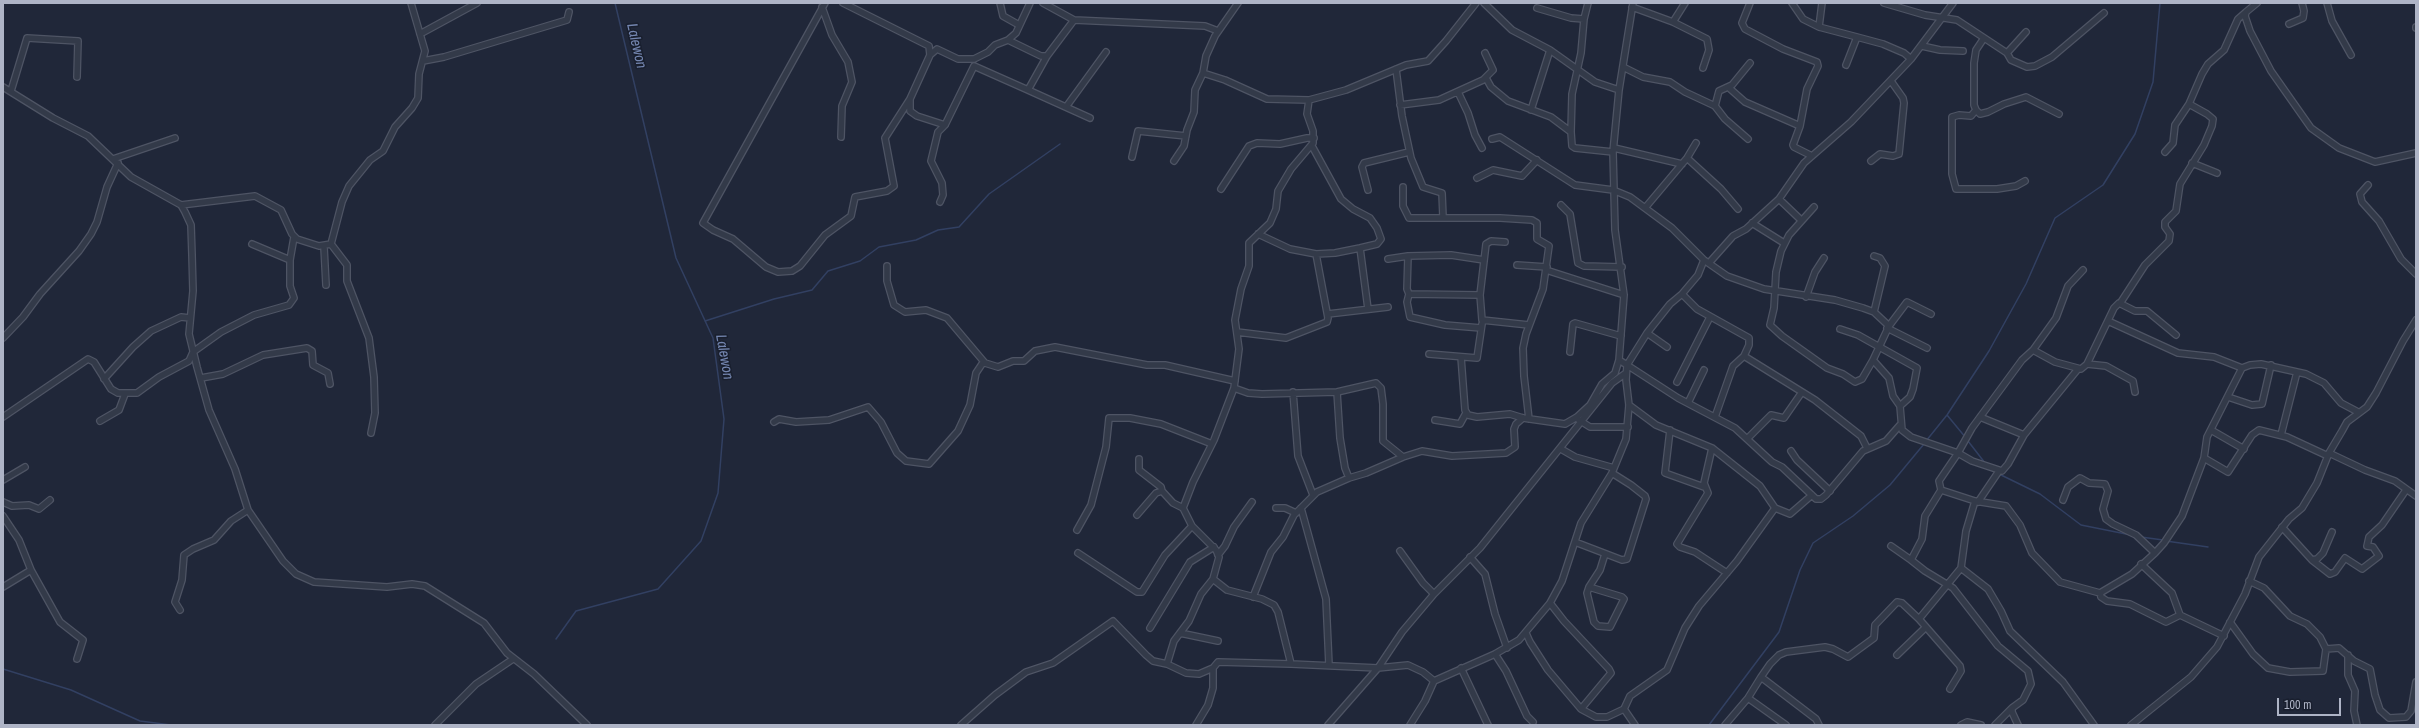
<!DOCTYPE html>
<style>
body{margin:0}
#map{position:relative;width:2419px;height:728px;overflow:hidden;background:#202739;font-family:"Archivo Narrow",sans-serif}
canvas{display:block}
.frame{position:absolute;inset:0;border:4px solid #aeb4c6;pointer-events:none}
.scale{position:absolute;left:2277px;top:698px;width:64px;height:18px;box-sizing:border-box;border:2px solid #aeb4c6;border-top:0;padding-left:5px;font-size:12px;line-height:14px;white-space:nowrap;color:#aeb4c6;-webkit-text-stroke:3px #191f2e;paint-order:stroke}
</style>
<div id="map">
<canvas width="2419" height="728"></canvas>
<div class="frame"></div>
<div class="scale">100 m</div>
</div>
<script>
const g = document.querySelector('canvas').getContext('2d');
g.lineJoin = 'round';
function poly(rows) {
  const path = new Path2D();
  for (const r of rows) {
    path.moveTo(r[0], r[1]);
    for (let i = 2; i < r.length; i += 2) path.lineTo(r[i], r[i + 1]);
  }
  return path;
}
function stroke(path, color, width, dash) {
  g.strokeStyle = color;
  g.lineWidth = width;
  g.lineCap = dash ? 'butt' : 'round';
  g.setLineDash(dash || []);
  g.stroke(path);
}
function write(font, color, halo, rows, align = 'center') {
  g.font = font + ' "Archivo Narrow",sans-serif';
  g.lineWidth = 3;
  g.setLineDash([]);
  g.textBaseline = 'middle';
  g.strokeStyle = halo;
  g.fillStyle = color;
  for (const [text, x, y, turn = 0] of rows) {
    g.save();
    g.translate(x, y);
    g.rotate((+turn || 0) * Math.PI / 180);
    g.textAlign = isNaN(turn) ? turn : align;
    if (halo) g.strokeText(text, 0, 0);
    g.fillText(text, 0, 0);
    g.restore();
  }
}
const stream = poly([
 [705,321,774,299,812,290,828,271,860,261,879,247,916,240,938,230,959,227,989,194,1060,144],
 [1947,415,1966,438],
 [1926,441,1947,415,1989,351,2026,284,2055,218,2103,185,2135,134,2153,82,2160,3],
 [1968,441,1985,463],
 [1999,474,2040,494,2081,525,2131,535],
 [2141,537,2163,540],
 [2166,541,2208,547],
 [556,639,576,611,658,589,701,541,718,493,724,419,713,338,676,258,615,3],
 [3,669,71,690,140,721,171,725],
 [1709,725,1779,632,1800,570,1813,543,1853,516,1890,485,1924,444]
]);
const minor = poly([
 [825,3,703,223,713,230,733,239,766,267,778,272,792,271,800,266,825,235,851,216,855,197,887,191,894,186,885,138,910,99],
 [843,3,929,46,930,55,937,49,958,59,974,59,988,52,995,45,1008,40,1041,56,1047,56],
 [1000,3,1003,16,1019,25],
 [1043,3,1074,20],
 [1484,3,1512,30,1550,50,1595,82,1619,90],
 [1750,3,1742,23,1745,29,1783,49,1817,62,1818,66,1807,89,1800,126],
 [1792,3,1803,19,1819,27],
 [1822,3,1819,27,1857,37,1846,65],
 [1884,3,1925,15,1957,20,2007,53,2011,60,2027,67,2035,66,2052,57,2104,13],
 [2257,3,2246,12,2245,16,2250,31,2271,71,2311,128,2339,148,2375,162,2416,153],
 [2327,3,2332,21,2351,55],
 [822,7,832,35,848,62,852,82,842,106,841,137],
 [1632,7,1673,22,1685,3],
 [1537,8,1571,18,1584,19,1588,3],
 [1673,22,1707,39,1709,50,1703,68],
 [2289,24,2303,18,2304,11,2302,3],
 [2416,28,2416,27],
 [420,34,477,3],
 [1857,37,1883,44,1904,53,1911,59],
 [1984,38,1976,50,1974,63,1974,105,1976,110,1980,114,1988,112,2004,104,2026,97,2059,114],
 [1008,40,1016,33,1030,3],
 [1922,46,1940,50,1963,51],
 [2007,53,2026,32],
 [930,55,910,99,910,111,917,116,945,125,974,66,1028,90,1047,56,1074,20,1205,26,1218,31],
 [423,61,444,57,567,20,569,12],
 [1623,67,1643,77,1670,82,1685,92,1715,106,1725,119,1748,139],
 [1396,69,1402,116,1411,158,1423,187,1442,193,1443,217],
 [1203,73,1206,56,1215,36,1238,3],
 [1486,78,1491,87,1508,101,1551,117,1571,132,1572,146,1575,148,1613,152],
 [3,87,53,118,88,136,131,177,181,205,185,212,191,225,192,255,193,291,189,334,197,367,209,410,235,469,248,510,283,561,296,574,314,582,387,587,412,584,425,586,484,623,507,653,534,674,587,725],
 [1728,87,1745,102,1800,126,1793,145,1794,147,1812,156],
 [1028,90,1090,118],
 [11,91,27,38,78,41,77,77],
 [1458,92,1468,113,1475,135,1482,148],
 [1400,105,1439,100,1483,80,1493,70,1485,53],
 [1715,106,1719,91,1732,85,1750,63],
 [1066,107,1106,52],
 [1531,110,1550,50],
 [1976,110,1971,116,1959,115,1952,117,1952,174,1956,189,1997,189,2016,186,2025,181],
 [1571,132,1572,94,1581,53,1584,19],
 [1492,139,1500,137,1575,185,1613,190,1630,197,1672,228,1704,260,1727,276,1764,289,1835,300,1863,308,1874,312,1889,326,1873,360,1889,378,1893,396,1900,406,1902,430,1911,437,1958,453,1939,481,1941,490,1925,516,1922,539,1911,560,1925,571,1953,588,1998,646,2028,671,2031,684,2023,700,2012,708,2012,712,2018,725],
 [1614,148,1682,164],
 [2165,152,2173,143,2175,125,2189,104,2202,74,2208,64,2224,50,2238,19,2246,12],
 [1132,157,1138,131,1186,136],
 [1687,158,1721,189,1738,209],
 [113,159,175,138],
 [1174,161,1184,146,1187,130,1194,112,1195,90,1203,73,1225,80,1267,99,1309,100],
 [1871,161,1880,154,1893,156,1899,154,1904,103,1903,98,1891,81],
 [2192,163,2217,173],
 [1477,178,1493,170,1522,176,1537,160],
 [2368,185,2360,194,2362,202,2379,221,2401,259,2416,274],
 [1403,187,1403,206,1409,218,1500,218,1532,220,1537,223,1537,239,1549,246,1543,289,1526,334,1523,348,1524,376,1529,419],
 [1221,189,1249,146,1257,143,1280,144,1307,138,1314,138],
 [1368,190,1362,167,1364,163,1409,152],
 [1779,199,1801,220],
 [940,202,943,195,942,183,931,161,938,132,945,125],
 [181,205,255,196,281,210,292,234,297,239,319,246,331,244,342,202,349,186,370,160,383,151,395,127,412,108,418,98,419,74,425,51,411,3],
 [1561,205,1570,214,1578,263,1584,266,1622,267],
 [1814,207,1789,235,1781,251,1776,272,1774,308,1770,325,1782,336,1827,368,1843,374,1855,382,1862,379,1873,360],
 [1645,208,1687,158,1696,143],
 [1752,223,1784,243],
 [1258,234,1290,249,1316,254],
 [1505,242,1491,241,1486,244,1480,295,1482,320,1529,325],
 [331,244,347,265,347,281,369,338,374,377,375,413,371,433],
 [324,247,326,285],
 [1360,248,1368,309],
 [1388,259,1408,256],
 [290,260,294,237],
 [1704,260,1698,275,1682,294,1697,309,1749,338,1749,345,1744,356],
 [1709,263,1733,236,1746,229,1779,199,1804,163,1851,122,1911,59,1953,3],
 [1517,265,1547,267],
 [887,266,887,281,894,305,905,312,926,310,947,318,985,363,998,367,1013,361,1024,361,1035,351,1055,347,1147,365,1165,365,1235,381],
 [1546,270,1624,295],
 [1409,294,1407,302,1410,317,1445,325,1481,328],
 [1682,294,1670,304,1647,333,1627,365,1678,398,1735,428,1772,462,1782,467,1816,499,1821,499,1826,495,1863,451,1886,441,1900,425],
 [1480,295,1409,294,1407,289,1408,256,1451,255,1484,260],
 [1806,297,1815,272,1824,258],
 [2121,302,2145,265,2169,241,2170,234,2165,227,2165,222,2176,211,2180,184,2204,145,2212,126,2213,119,2207,114,2189,104],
 [1874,312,1885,266,1880,258,1874,256],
 [1328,314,1388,307],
 [2108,321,2178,353,2214,357,2242,368],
 [1889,326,1907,302,1931,314],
 [1887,328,1927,348],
 [1840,329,1858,335,1917,368,1913,389,1910,397,1900,406],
 [1237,332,1286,338,1327,322,1328,318,1316,254,1335,253,1360,248,1377,244,1381,239,1377,228,1370,218,1353,209,1341,199,1312,146],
 [1647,333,1667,347],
 [3,338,23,317,40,294,79,251,91,234,97,222,107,187,118,163],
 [2033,350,2056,318,2068,286,2083,270],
 [1570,352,1573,324,1575,323,1621,336],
 [1429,354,1477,358,1482,324],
 [1461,357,1465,410,1468,415,1477,417,1510,414,1523,418,1565,424,1577,417,1590,405,1602,384,1615,373,1619,360],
 [2087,364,2106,366,2133,381,2135,392],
 [201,378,223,374,263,355,307,348,312,351,313,365,328,373,330,384],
 [104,379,133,347,151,331,181,317,190,318],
 [1677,382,1710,317],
 [1234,388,1248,393,1262,394,1337,392,1376,383,1381,388,1383,404,1383,441,1403,457,1422,451,1452,456,1506,453,1515,447,1514,429,1516,424,1523,418],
 [1293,392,1298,456,1313,495],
 [2228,397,2252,405,2262,404,2271,365],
 [1688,403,1704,370],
 [3,417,88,359,94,362,111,389,118,393,137,393,159,377,189,361,193,352,221,332,254,315,289,305,294,298,290,286,290,260,252,244],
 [1715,417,1733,366,1744,356,1815,400,1861,436,1867,448],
 [1980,417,2024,435,2078,369],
 [1435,420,1460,424,1466,413],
 [1579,420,1590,427,1628,427],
 [100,421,119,410,125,394],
 [774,422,779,419,796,422,829,420,868,407,881,422,897,453,906,461,929,464,958,431,970,405,976,373,982,364,985,363],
 [1670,430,1665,473,1704,487],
 [2211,430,2244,449],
 [2024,435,2008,464,2002,471,1972,461,1958,453,1972,428,2022,360,2033,350,2055,362,2081,369,2087,364,2114,308,2119,303,2135,311,2147,311,2176,335],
 [2281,435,2297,372],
 [1748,438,1771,415,1784,418,1802,392],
 [1712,448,1704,483,1708,493,1677,544,1680,547,1695,552,1727,573],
 [1561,449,1575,457,1614,468],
 [1791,451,1797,460,1830,491],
 [2329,453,2365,470,2395,481,2416,496],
 [2204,458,2228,472,2252,435,2259,430,2287,437,2328,456],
 [1139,459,1139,470,1161,487,1162,491,1173,503,1183,508],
 [1349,478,1366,473,1403,457],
 [3,480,25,467],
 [1941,490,1975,501,2006,506,2020,525,2032,553,2060,582,2100,593],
 [2063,500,2068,487,2080,478,2089,483,2105,484,2108,491,2103,509,2106,519,2113,524,2136,535,2155,553,2164,543,2182,516,2204,458,2207,437,2242,368,2250,365,2261,364,2306,374,2324,383,2341,403,2358,412],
 [3,502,12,506,29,505,39,509,50,500],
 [1978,502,1999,471],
 [1276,508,1285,508,1296,513],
 [1301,508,1326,599,1329,665],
 [1775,508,1790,514,1812,495],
 [1137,515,1156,493,1162,491],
 [3,516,19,540,31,570,60,622,83,640,77,659],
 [2282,527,2312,560,2317,559,2323,553,2332,532],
 [1077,530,1091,505,1106,447,1109,418,1130,418,1161,424,1212,444],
 [1575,542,1622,560,1627,559,1646,499,1645,496,1631,485,1612,473],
 [1891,546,1911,560],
 [1400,551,1423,583,1434,594],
 [1078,553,1137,592,1142,592,1165,555,1192,526],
 [2155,553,2132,574,2100,593,2101,597,2107,601,2130,604,2166,622,2180,615,2224,636],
 [1218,555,1225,546,1234,527,1252,502],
 [1470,557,1485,574,1495,614,1507,648],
 [2312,560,2330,574,2335,572,2345,558,2362,569,2379,556,2373,547,2367,546,2369,537,2382,525,2406,490],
 [2141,564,2172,593,2180,615],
 [1961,568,1966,531,1975,501],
 [1213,579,1201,594,1189,621,1174,641,1167,664,1186,673,1199,674,1213,668,1218,662,1291,664],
 [2249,581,2264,588,2290,616,2307,624,2320,637,2326,649,2339,648,2354,661,2370,669,2375,695,2380,710,2389,718,2406,717,2411,711,2416,682],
 [3,587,31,570],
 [1589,587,1587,593,1594,622,1598,626,1610,627,1624,599,1622,597,1589,587,1600,570,1605,554],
 [1253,597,1271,552,1283,537,1294,515,1317,492,1349,478,1345,468,1340,438,1337,392],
 [1550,603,1564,621,1609,669,1611,673,1581,709],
 [180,610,175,602,182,580,184,555,193,549,214,540,231,521,248,510],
 [1919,619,1960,666,1961,671,1950,689],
 [2230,622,2253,654,2268,668,2290,672,2323,671,2326,649],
 [1150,628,1190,562,1214,547],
 [1180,633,1218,641],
 [1526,633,1530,642,1548,670,1581,709,1596,717,1607,717,1624,709,1635,725],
 [1495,654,1506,671,1527,716,1533,722],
 [1897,655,1926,627],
 [2348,655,2348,675,2355,691,2354,711,2357,725],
 [1461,668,1488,725],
 [1761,677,1770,664,1779,655,1786,652,1825,647,1833,649,1848,657,1874,638,1875,625,1897,602,1902,603,1919,619,1961,568,1988,589,2001,611,2010,631,2063,682,2094,725],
 [1434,681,1423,672,1408,665,1378,668,1291,664,1278,612,1274,605,1262,599,1227,590,1213,579,1219,557,1216,550,1192,526,1183,508,1193,482,1214,440,1234,388,1239,349,1235,320,1241,289,1249,266,1249,243,1270,223,1276,209,1278,191,1291,169,1313,143,1313,131,1307,114,1309,100,1346,90,1406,65,1428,61,1446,41,1476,3],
 [1748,698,1786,725],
 [1624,709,1630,696,1667,670,1685,628,1699,606,1737,561,1775,508,1760,486,1712,448,1656,425,1629,405],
 [435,725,476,684,513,659],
 [961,725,995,695,1026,672,1053,663,1113,621,1146,655,1153,661,1167,664],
 [1196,725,1208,705,1213,688,1213,668],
 [1328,725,1378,668,1402,632,1434,594,1480,548,1612,383,1626,373],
 [1410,725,1425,701,1434,681,1495,654,1519,640,1550,603,1562,581,1581,523,1612,473,1626,439,1629,405,1626,380,1627,365,1619,360,1624,295,1615,230,1613,152,1619,90,1633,3],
 [1725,725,1748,698,1761,677,1816,719,1819,725],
 [1961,725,1967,722,1981,725],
 [1995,725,2012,708],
 [2131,725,2191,677,2217,647,2245,594,2259,557,2289,519,2302,508,2317,483,2329,453,2342,431,2347,422,2367,407,2376,393,2403,341,2416,320]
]);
const waterNames = [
 ["Lalewon",636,46,77],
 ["Lalewon",724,357,80]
];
stroke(stream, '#324062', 1.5);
stroke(minor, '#4e5464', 8);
stroke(minor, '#333a49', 5.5);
write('italic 15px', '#7486b0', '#191f2e', waterNames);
</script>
